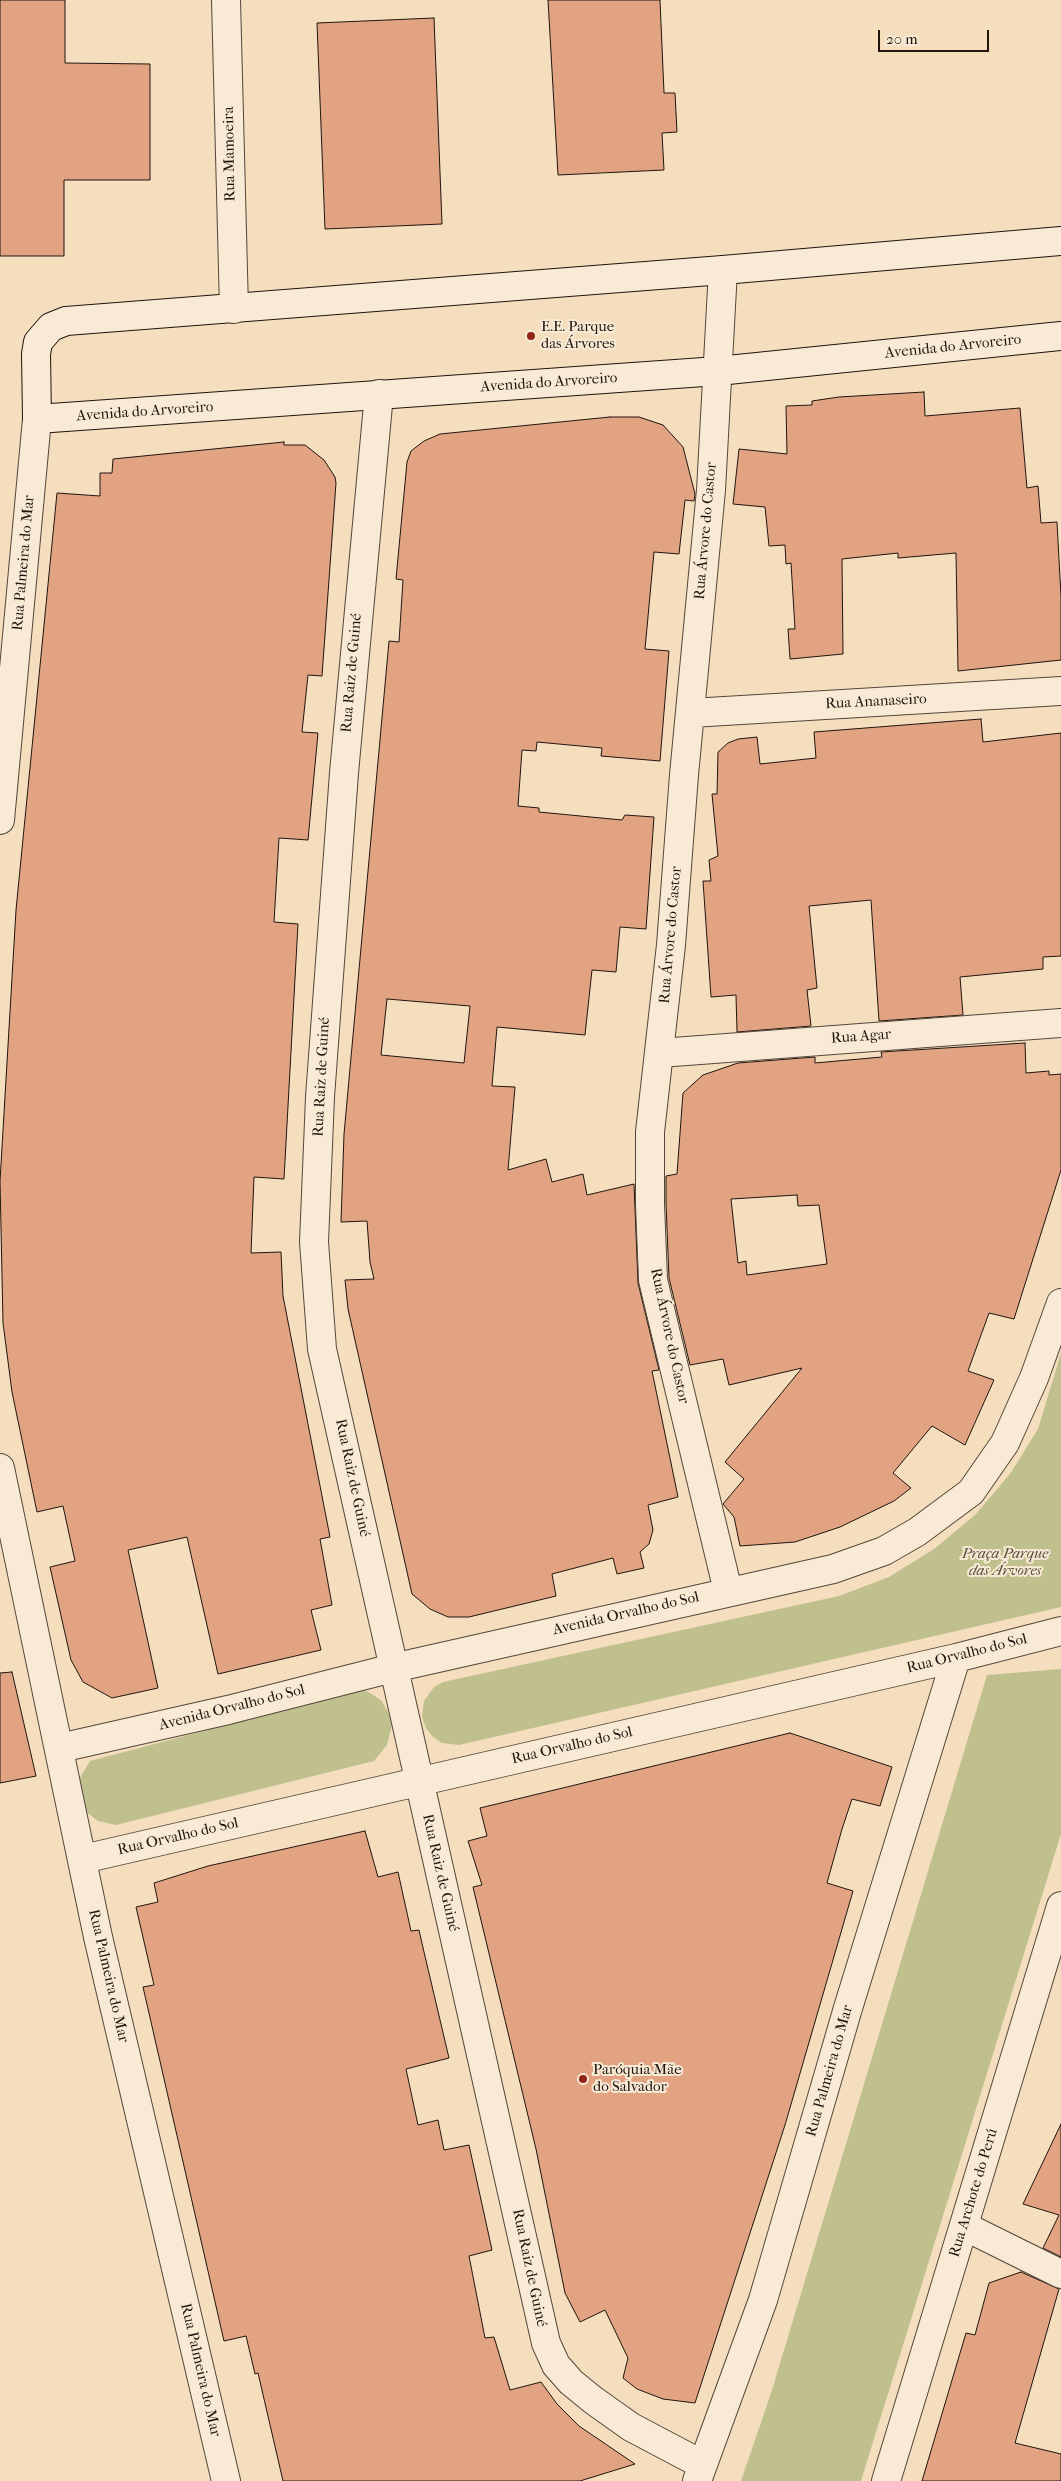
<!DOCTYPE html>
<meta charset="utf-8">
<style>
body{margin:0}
#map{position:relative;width:1061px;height:2481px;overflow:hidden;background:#f4debe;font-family:"IM FELL French Canon",serif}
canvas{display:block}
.scale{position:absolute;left:878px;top:30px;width:111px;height:22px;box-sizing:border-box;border:2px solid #1f150e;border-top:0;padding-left:6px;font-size:15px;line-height:18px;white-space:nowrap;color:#1f150e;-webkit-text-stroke:4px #f8ead5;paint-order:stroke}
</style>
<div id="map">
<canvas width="1061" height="2481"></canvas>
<div class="scale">20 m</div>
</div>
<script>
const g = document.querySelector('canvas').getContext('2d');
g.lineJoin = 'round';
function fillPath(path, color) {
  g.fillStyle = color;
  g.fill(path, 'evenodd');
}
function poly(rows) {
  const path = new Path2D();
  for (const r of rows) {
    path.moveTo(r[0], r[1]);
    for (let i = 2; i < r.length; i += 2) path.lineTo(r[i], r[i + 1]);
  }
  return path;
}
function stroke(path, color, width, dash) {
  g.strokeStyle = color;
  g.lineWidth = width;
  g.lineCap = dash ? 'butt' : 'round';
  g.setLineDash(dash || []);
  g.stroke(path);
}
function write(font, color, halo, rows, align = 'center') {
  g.font = font + ' "IM FELL French Canon",serif';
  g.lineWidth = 4;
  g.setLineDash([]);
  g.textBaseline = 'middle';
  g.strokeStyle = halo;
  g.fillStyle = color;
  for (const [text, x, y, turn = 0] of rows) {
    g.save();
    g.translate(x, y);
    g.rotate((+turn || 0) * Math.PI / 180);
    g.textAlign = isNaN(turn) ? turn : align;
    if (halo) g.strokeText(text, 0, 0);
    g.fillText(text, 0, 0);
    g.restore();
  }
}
const green = poly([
 [1061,1353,1061,1607,459,1745,442,1743,433,1737,426,1728,422,1717,424,1701,434,1687,443,1682,839,1596,889,1577,934,1549,975,1515,1010,1474,1038,1429],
 [1061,1669,1061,1834,861,2481,741,2481,772,2390,987,1675],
 [363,1689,381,1700,388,1712,392,1725,387,1745,374,1761,116,1825,98,1821,84,1810,78,1781,90,1761]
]);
const building = poly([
 [0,0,65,0,65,63,150,64,150,180,64,180,64,256,0,256,0,0],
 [548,0,660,0,664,93,675,93,677,132,662,133,664,170,558,175,548,0],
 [434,18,442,224,325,229,317,23,434,18],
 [924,392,925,416,1020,408,1027,488,1038,486,1041,523,1057,522,1061,597,1061,660,958,671,956,553,898,558,898,553,842,559,843,654,790,659,788,629,795,629,791,563,786,564,785,545,769,546,765,507,733,504,739,449,787,454,786,406,812,405,812,401,839,397,924,392],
 [610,417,639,417,663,425,683,447,695,494,694,501,685,500,679,554,654,552,645,649,669,651,660,761,601,756,602,748,537,742,536,751,522,750,518,806,539,808,539,812,622,820,625,815,654,817,646,929,620,927,616,972,592,970,585,1035,497,1027,492,1086,515,1087,508,1170,546,1159,552,1182,583,1174,587,1195,634,1184,638,1283,659,1370,652,1371,678,1497,648,1505,653,1530,649,1544,640,1552,644,1568,617,1574,613,1558,552,1574,556,1596,469,1617,448,1617,430,1609,412,1594,348,1309,345,1280,374,1279,370,1262,367,1221,341,1222,344,1134,389,641,399,642,403,580,396,579,407,462,411,451,424,441,440,434,610,417],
 [387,999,470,1006,464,1063,381,1055,387,999],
 [284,442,284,445,305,445,324,460,335,477,336,483,322,676,308,675,302,732,318,733,308,840,279,838,274,922,298,924,284,1179,254,1177,251,1253,281,1252,283,1296,330,1537,320,1539,332,1605,311,1610,321,1650,218,1674,187,1537,128,1550,158,1688,112,1698,83,1682,71,1660,50,1567,75,1561,63,1506,37,1512,12,1392,3,1323,0,1181,16,910,57,493,100,496,100,473,112,473,113,459,284,442],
 [981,719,983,742,1061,733,1061,956,1043,957,1043,969,960,977,963,1015,879,1021,871,900,809,906,817,988,807,990,811,1026,737,1032,736,995,711,997,703,881,711,881,709,860,718,856,712,794,717,794,718,752,728,743,738,739,757,737,760,764,816,758,814,732,981,719],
 [1025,1043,1026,1073,1049,1071,1049,1075,1061,1074,1061,1170,1014,1319,989,1313,968,1371,994,1380,965,1445,932,1426,893,1473,911,1488,894,1501,840,1527,795,1542,740,1546,734,1517,723,1504,744,1479,725,1462,802,1368,729,1385,723,1359,690,1365,669,1278,666,1204,666,1176,677,1174,683,1093,703,1075,738,1063,815,1057,815,1063,882,1057,881,1052,1025,1043],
 [797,1195,798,1206,819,1205,827,1264,747,1275,746,1261,738,1263,731,1199,797,1195],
 [12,1672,36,1776,0,1783,0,1673,12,1672],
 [790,1733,892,1767,880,1806,852,1799,842,1829,827,1883,853,1891,785,2125,695,2403,663,2399,637,2389,623,2378,628,2358,605,2310,580,2322,565,2293,536,2149,473,1887,482,1885,468,1841,487,1836,480,1808,790,1733],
 [365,1831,378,1877,398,1872,411,1931,419,1930,424,1952,449,2058,406,2069,418,2125,438,2120,444,2150,469,2145,492,2250,469,2256,485,2338,494,2337,510,2390,541,2382,557,2404,579,2426,635,2464,580,2481,283,2481,258,2373,255,2374,246,2336,224,2341,143,1987,154,1985,136,1907,158,1902,154,1883,208,1866,365,1831],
 [1061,2124,1061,2257,1043,2248,1059,2215,1023,2204,1061,2124],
 [1021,2272,1059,2289,1015,2443,1061,2454,1061,2481,922,2481,966,2333,975,2335,989,2283,1021,2272]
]);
const street = poly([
 [226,0,234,309],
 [723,270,711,490,684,775,671,945,650,1132,650,1204,653,1280,728,1591],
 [379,394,344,773,320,1097,314,1242,322,1349,546,2343,556,2365,571,2382,593,2400,631,2427,703,2465],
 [691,713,1061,691],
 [0,820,37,419],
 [660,1053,1061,1023],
 [0,1468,98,1937,226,2481],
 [60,1748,228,1710,393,1668,833,1569,884,1551,917,1532,971,1492,1005,1443,1034,1378,1061,1303],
 [83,1859,956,1658,1061,1631],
 [964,2226,1061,2274],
 [697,2481,763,2300,848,2008,956,1658],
 [886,2481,1061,1906]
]);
const secondary = poly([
 [1061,241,723,270,66,321,51,327,38,342,36,354,37,419,718,371,1061,336]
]);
const markers = [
 [531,336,5,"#8f2418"],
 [583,2079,5,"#8f2418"]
];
const streetNames = [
 ["Rua Mamoeira",230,154,-91],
 ["Avenida do Arvoreiro",953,347,-6],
 ["Avenida do Arvoreiro",549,383,-4],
 ["Avenida do Arvoreiro",145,412,-4],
 ["Rua Árvore do Castor",706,531,-85],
 ["Rua Palmeira do Mar",24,563,-85],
 ["Rua Raiz de Guiné",352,673,-85],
 ["Rua Ananaseiro",876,702,-3],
 ["Rua Árvore do Castor",671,935,-85],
 ["Rua Agar",861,1037,-4],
 ["Rua Raiz de Guiné",322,1077,-87],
 ["Rua Árvore do Castor",669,1336,78],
 ["Rua Raiz de Guiné",352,1478,78],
 ["Avenida Orvalho do Sol",626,1614,-13],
 ["Rua Orvalho do Sol",967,1654,-14],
 ["Avenida Orvalho do Sol",232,1708,-14],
 ["Rua Orvalho do Sol",572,1746,-13],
 ["Rua Orvalho do Sol",178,1837,-13],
 ["Rua Raiz de Guiné",440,1873,77],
 ["Rua Palmeira do Mar",108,1976,77],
 ["Rua Palmeira do Mar",830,2071,-74],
 ["Rua Archote do Perú",974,2193,-73],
 ["Rua Raiz de Guiné",529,2268,78],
 ["Rua Palmeira do Mar",200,2370,77]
];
const poiNames = [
 ["E.E. Parque",541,327],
 ["das Árvores",541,344],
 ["Paróquia Mãe",593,2070],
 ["do Salvador",593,2087]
];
const parkNames = [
 ["Praça Parque",1005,1554],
 ["das Árvores",1005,1571]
];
fillPath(green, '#c0c08e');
fillPath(building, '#e1a382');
stroke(building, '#1f150e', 1);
stroke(street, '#54473a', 30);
stroke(secondary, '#1f150e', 30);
stroke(street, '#f8ead5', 28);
stroke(secondary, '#f8ead5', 28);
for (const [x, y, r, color] of markers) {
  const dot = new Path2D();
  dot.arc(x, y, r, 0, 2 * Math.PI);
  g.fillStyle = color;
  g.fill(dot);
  stroke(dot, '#f8ead5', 2);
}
write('15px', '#1f150e', '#f8ead5', streetNames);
write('15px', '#1f150e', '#f8ead5', poiNames, 'left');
write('italic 15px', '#57513b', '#f8ead5', parkNames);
</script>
